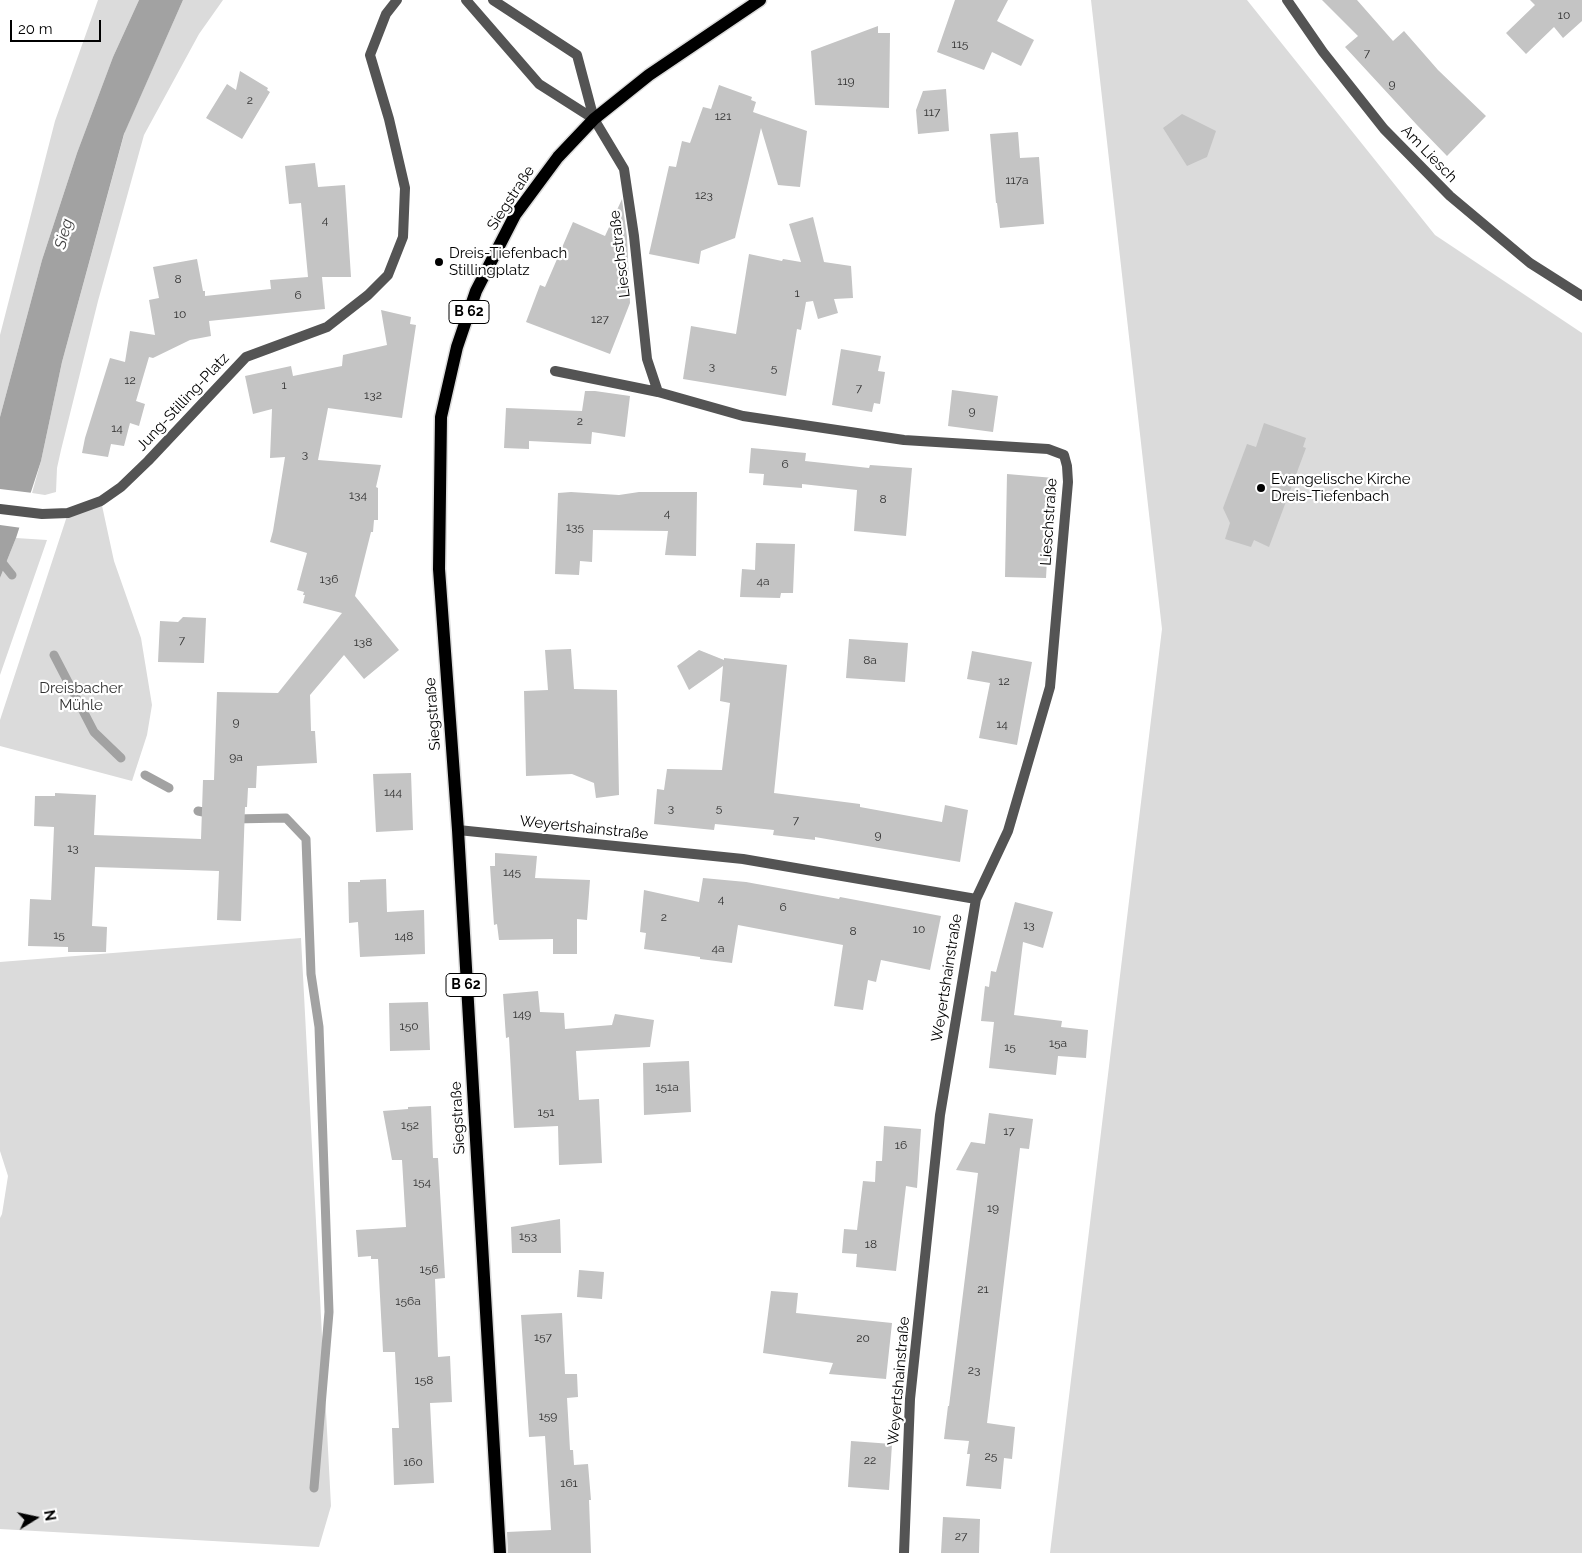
<!DOCTYPE html>
<meta charset="utf-8">
<style>
body{margin:0}
#map{position:relative;width:1582px;height:1553px;overflow:hidden;background:#fff;font-family:Raleway,sans-serif}
canvas{display:block}
.north{position:absolute;left:10px;top:1493px;width:50px;height:50px;-webkit-text-stroke:4px #fff;paint-order:stroke;rotate:80deg;font-size:14px;font-weight:700;line-height:20px;text-align:center;color:#000}
.north::after{content:'';display:block;margin:auto;width:18px;height:22px;background:#000;clip-path:polygon(50% 0,100% 100%,50% 72%,0 100%)}
.scale{position:absolute;left:10px;top:20px;width:91px;height:22px;box-sizing:border-box;border:2px solid #000;border-top:0;padding-left:6px;font-size:15px;line-height:18px;white-space:nowrap;color:#000;-webkit-text-stroke:4px #fff;paint-order:stroke}
</style>
<div id="map">
<canvas width="1582" height="1553"></canvas>
<div class="north">N</div>
<div class="scale">20 m</div>
</div>
<script>
const g = document.querySelector('canvas').getContext('2d');
g.lineJoin = 'round';
function fillPath(path, color) {
  g.fillStyle = color;
  g.fill(path, 'evenodd');
}
function poly(rows) {
  const path = new Path2D();
  for (const r of rows) {
    path.moveTo(r[0], r[1]);
    for (let i = 2; i < r.length; i += 2) path.lineTo(r[i], r[i + 1]);
  }
  return path;
}
function stroke(path, color, width, dash) {
  g.strokeStyle = color;
  g.lineWidth = width;
  g.lineCap = dash ? 'butt' : 'round';
  g.setLineDash(dash || []);
  g.stroke(path);
}
function write(font, color, halo, rows, align = 'center') {
  g.font = font + ' Raleway,sans-serif';
  g.lineWidth = 4.5;
  g.setLineDash([]);
  g.textBaseline = 'middle';
  g.strokeStyle = halo;
  g.fillStyle = color;
  for (const [text, x, y, turn = 0] of rows) {
    g.save();
    g.translate(x, y);
    g.rotate((+turn || 0) * Math.PI / 180);
    g.textAlign = isNaN(turn) ? turn : align;
    if (halo) g.strokeText(text, 0, 0);
    g.fillText(text, 0, 0);
    g.restore();
  }
}
const green = poly([
 [98,0,139,0,113,57,77,153,42,260,0,417,0,335,55,121],
 [183,0,223,0,199,34,144,135,98,301,61,450,57,468,56,492,45,495,32,493,41,461,62,362,125,131],
 [1091,0,1247,0,1435,235,1582,333,1582,1553,1050,1553,1162,629],
 [101,501,114,561,141,638,152,705,147,735,132,781,0,746,0,720,68,513],
 [16,538,47,540,0,675,0,578],
 [301,938,331,1506,319,1547,0,1529,0,1218,2,1214,8,1176,0,1151,0,962]
]);
const water = poly([
 [139,0,183,0,124,134,62,362,41,461,16,538,0,578,0,417,42,260,77,153,113,57]
]);
const pier = poly([
 [0,489,33,493,22,528,0,525]
]);
const stream = poly([
 [0,560,12,575],
 [54,655,94,732,121,758],
 [145,775,169,788],
 [198,811,213,814],
 [233,819,286,818,306,839,311,974,319,1027,329,1312,314,1488]
]);
const building = poly([
 [955,0,1008,0,997,21,1034,40,1021,66,992,52,984,70,937,52],
 [1322,0,1357,0,1393,41,1404,31,1438,70,1486,116,1447,156,1417,125,1345,47,1358,36],
 [1530,0,1582,0,1582,21,1563,38,1554,27,1526,54,1506,33,1535,5],
 [878,26,878,33,890,33,889,108,815,105,811,51],
 [240,71,268,88,267,90,270,92,242,139,206,118,227,84,236,90],
 [719,85,752,97,751,100,756,102,753,112,807,131,800,187,778,185,761,128,735,238,701,251,699,264,649,254,669,166,676,167,682,141,690,143,703,107,711,109],
 [946,89,949,131,918,134,916,110,923,91],
 [1182,114,1216,131,1207,157,1187,166,1163,128],
 [1018,132,1020,158,1039,157,1044,224,1000,228,997,203,996,203,990,134],
 [315,163,318,187,345,185,351,277,322,277,325,309,209,321,211,336,190,340,153,358,149,357,136,401,145,404,139,426,130,423,124,446,111,444,108,457,82,453,85,438,110,358,125,362,130,331,155,335,149,300,159,298,153,267,197,259,203,291,205,291,205,296,271,289,270,280,308,277,301,203,289,204,285,166],
 [622,199,627,237,630,303,610,354,526,322,540,285,545,287,573,222,605,236],
 [813,217,824,262,851,266,853,298,834,299,838,313,818,319,813,301,806,302,801,330,797,329,786,396,683,379,691,326,736,334,749,254,782,261,783,259,801,262,789,224],
 [381,310,411,317,410,324,416,325,402,418,328,408,318,460,381,465,376,487,378,488,378,520,374,520,373,532,371,532,355,596,399,650,364,679,344,655,310,695,311,731,315,731,317,763,257,766,256,788,248,788,247,807,245,807,241,921,217,920,219,871,95,867,92,926,107,927,106,952,68,952,68,947,28,946,30,899,51,900,54,827,34,826,35,796,55,796,55,793,96,795,94,835,201,839,203,780,214,780,217,692,278,693,342,613,303,603,305,595,303,595,304,592,297,590,307,553,270,542,273,531,285,457,270,458,272,409,253,414,245,376,291,366,293,376,342,366,343,355,387,345],
 [841,349,881,356,878,371,885,372,880,404,874,403,872,412,832,405],
 [952,390,998,396,993,432,948,426],
 [585,391,595,391,630,396,625,437,592,432,591,444,529,441,529,449,504,448,506,408,582,411],
 [1264,423,1306,438,1303,447,1306,448,1269,547,1254,540,1251,547,1225,539,1230,523,1223,508,1247,444,1256,447],
 [751,448,806,453,805,461,869,468,870,465,912,468,906,536,854,531,857,490,802,484,802,488,763,485,764,474,749,473],
 [1007,474,1054,478,1053,560,1047,560,1046,578,1005,577],
 [571,492,619,495,639,492,697,492,696,556,665,555,668,531,593,530,592,562,580,561,579,575,555,574,558,493],
 [756,543,795,544,793,593,781,593,780,598,740,597,742,569,755,570],
 [183,617,206,618,204,663,158,662,160,621,178,622],
 [849,639,908,643,905,682,846,678],
 [571,649,574,689,617,690,619,795,596,798,594,783,572,774,526,776,524,691,548,690,545,650],
 [699,650,724,660,724,658,787,665,774,793,860,804,860,807,942,822,945,805,968,810,960,862,815,837,815,840,773,835,774,830,715,824,714,830,654,824,657,789,664,790,667,769,722,770,730,703,720,701,723,666,689,690,677,666],
 [972,651,1032,662,1017,745,979,738,990,683,967,679],
 [411,773,413,830,376,832,373,774],
 [495,853,537,856,535,878,590,880,587,920,577,919,577,954,553,954,553,939,499,940,497,924,494,925,490,866,495,866],
 [703,878,746,882,839,899,840,897,941,916,930,970,881,960,876,982,868,980,863,1010,834,1006,843,945,738,925,732,963,700,959,700,957,644,949,646,933,640,932,644,890,699,902],
 [386,879,387,912,424,910,425,954,360,957,358,922,349,923,348,882,360,882,360,880],
 [1015,902,1053,912,1043,948,1023,942,1014,1015,1062,1021,1061,1027,1088,1030,1086,1058,1058,1056,1056,1075,989,1068,994,1022,981,1021,985,986,989,987,991,971,996,972],
 [538,991,540,1012,564,1013,565,1029,612,1025,615,1014,654,1020,650,1047,576,1051,579,1100,599,1099,602,1163,559,1165,558,1126,514,1128,509,1037,506,1038,503,994],
 [428,1002,430,1050,390,1051,389,1003],
 [689,1061,691,1112,644,1115,643,1063],
 [431,1106,433,1158,438,1158,445,1278,435,1279,438,1357,450,1356,452,1402,430,1403,434,1483,394,1485,392,1428,399,1428,395,1352,383,1352,378,1259,371,1259,371,1256,358,1257,356,1230,406,1227,402,1160,392,1160,383,1111,408,1109,408,1107],
 [989,1113,1033,1119,1029,1149,1020,1148,987,1423,1015,1427,1012,1459,1004,1458,1001,1489,966,1486,970,1454,967,1454,969,1441,944,1439,948,1406,949,1406,978,1173,956,1170,971,1142,985,1144],
 [884,1126,921,1129,917,1188,906,1186,896,1271,856,1267,857,1254,842,1253,844,1229,857,1230,863,1181,875,1182,876,1161,882,1161],
 [560,1219,561,1253,512,1253,511,1227],
 [579,1270,604,1272,602,1299,577,1297],
 [771,1291,798,1293,796,1313,892,1323,886,1379,829,1374,833,1363,763,1353],
 [562,1313,565,1374,577,1374,578,1397,567,1398,570,1450,573,1450,574,1465,588,1464,591,1500,589,1500,591,1553,508,1553,507,1532,551,1530,545,1436,529,1437,521,1315],
 [851,1441,892,1444,889,1490,848,1487],
 [943,1517,980,1519,979,1553,941,1553]
]);
const minor = poly([
 [466,0,539,84,594,119],
 [493,0,577,55,594,119,624,169,634,236,647,359,658,392],
 [1287,0,1323,52,1384,129,1450,196,1530,263,1582,296],
 [555,371,658,392,743,416,904,440,1048,449,1064,455,1067,466,1068,482,1050,687,1008,831,976,899],
 [0,509,42,514,68,513,101,501,121,487,148,461,246,357,327,327,368,295,388,275,403,237,405,188,389,119,370,55,386,14,397,0],
 [458,830,743,859,976,899,940,1115,910,1399,904,1553]
]);
const primary = poly([
 [500,1553,458,830,439,569,441,417,457,347,476,291,515,215,558,157,594,119,649,75,760,0]
]);
const markers = [
 [439,262,5,"#000"],
 [1261,488,5,"#000"]
];
const numberNames = [
 ["10",1564,15],
 ["115",960,44],
 ["7",1367,53],
 ["119",846,81],
 ["9",1392,84],
 ["2",250,100],
 ["117",932,112],
 ["121",723,116],
 ["117a",1017,180],
 ["123",704,195],
 ["4",325,220],
 ["8",178,279],
 ["1",797,293],
 ["6",298,295],
 ["10",180,314],
 ["127",600,319],
 ["3",712,366],
 ["5",774,368],
 ["12",130,380],
 ["1",284,385],
 ["7",859,388],
 ["132",373,395],
 ["9",972,411],
 ["2",580,421],
 ["14",117,428],
 ["3",305,454],
 ["6",785,464],
 ["134",358,495],
 ["8",883,499],
 ["4",667,513],
 ["135",575,527],
 ["136",329,579],
 ["4a",763,581],
 ["7",182,640],
 ["138",363,642],
 ["8a",870,660],
 ["12",1004,681],
 ["9",236,722],
 ["14",1002,724],
 ["9a",236,757],
 ["144",393,792],
 ["3",671,808],
 ["5",719,808],
 ["7",796,820],
 ["9",878,835],
 ["13",73,848],
 ["145",512,872],
 ["4",721,899],
 ["6",783,907],
 ["2",664,917],
 ["13",1029,925],
 ["10",919,929],
 ["8",853,931],
 ["15",59,935],
 ["148",404,936],
 ["4a",718,948],
 ["149",522,1014],
 ["150",409,1026],
 ["15a",1058,1043],
 ["15",1010,1047],
 ["151a",667,1087],
 ["151",546,1112],
 ["152",410,1125],
 ["17",1009,1131],
 ["16",901,1145],
 ["154",422,1182],
 ["19",993,1208],
 ["153",528,1236],
 ["18",871,1244],
 ["156",429,1269],
 ["21",983,1289],
 ["156a",408,1301],
 ["157",543,1337],
 ["20",863,1338],
 ["23",974,1370],
 ["158",424,1380],
 ["159",548,1416],
 ["25",991,1456],
 ["22",870,1460],
 ["160",413,1462],
 ["161",569,1483],
 ["27",961,1536]
];
const shields = [
 [469,312,40],
 [466,985,40]
];
const shieldNames = [
 ["B 62",469,312],
 ["B 62",466,985]
];
const streetNames = [
 ["Am Liesch",1429,154,46],
 ["Siegstraße",511,198,-57],
 ["Lieschstraße",620,254,-97],
 ["Jung-Stilling-Platz",183,402,-47],
 ["Lieschstraße",1049,522,-86],
 ["Siegstraße",433,714,-94],
 ["Weyertshainstraße",584,828,6],
 ["Weyertshainstraße",947,978,-81],
 ["Siegstraße",458,1118,-93],
 ["Weyertshainstraße",899,1381,-85]
];
const poiNames = [
 ["Dreis-Tiefenbach",449,253],
 ["Stillingplatz",449,270],
 ["Evangelische Kirche",1271,479],
 ["Dreis-Tiefenbach",1271,496]
];
const parkNames = [
 ["Dreisbacher",81,688],
 ["Mühle",81,705]
];
const waterNames = [
 ["Sieg",64,234,-75]
];
fillPath(green, '#dbdbdb');
fillPath(water, '#a2a2a2');
fillPath(pier, '#fff');
stroke(stream, '#a2a2a2', 9);
fillPath(building, '#c4c4c4');
stroke(primary, '#dbdbdb', 15);
stroke(minor, '#545454', 10);
stroke(primary, '#000', 12);
for (const [x, y, r, color] of markers) {
  const dot = new Path2D();
  dot.arc(x, y, r, 0, 2 * Math.PI);
  g.fillStyle = color;
  g.fill(dot);
  stroke(dot, '#fff', 2);
}
write('12px', '#313131', null, numberNames);
for (const [x, y, w] of shields) {
  const box = new Path2D();
  box.roundRect(x - w / 2, y - 11.5, w, 23, 4);
  g.fillStyle = '#fff';
  g.fill(box);
  stroke(box, '#000', 1);
}
write('bold 14px', '#000', null, shieldNames);
write('15px', '#000', '#fff', streetNames);
write('15px', '#000', '#fff', poiNames, 'left');
write('15px', '#323232', '#fff', parkNames);
write('italic 16px', '#434343', '#fff', waterNames);
</script>
